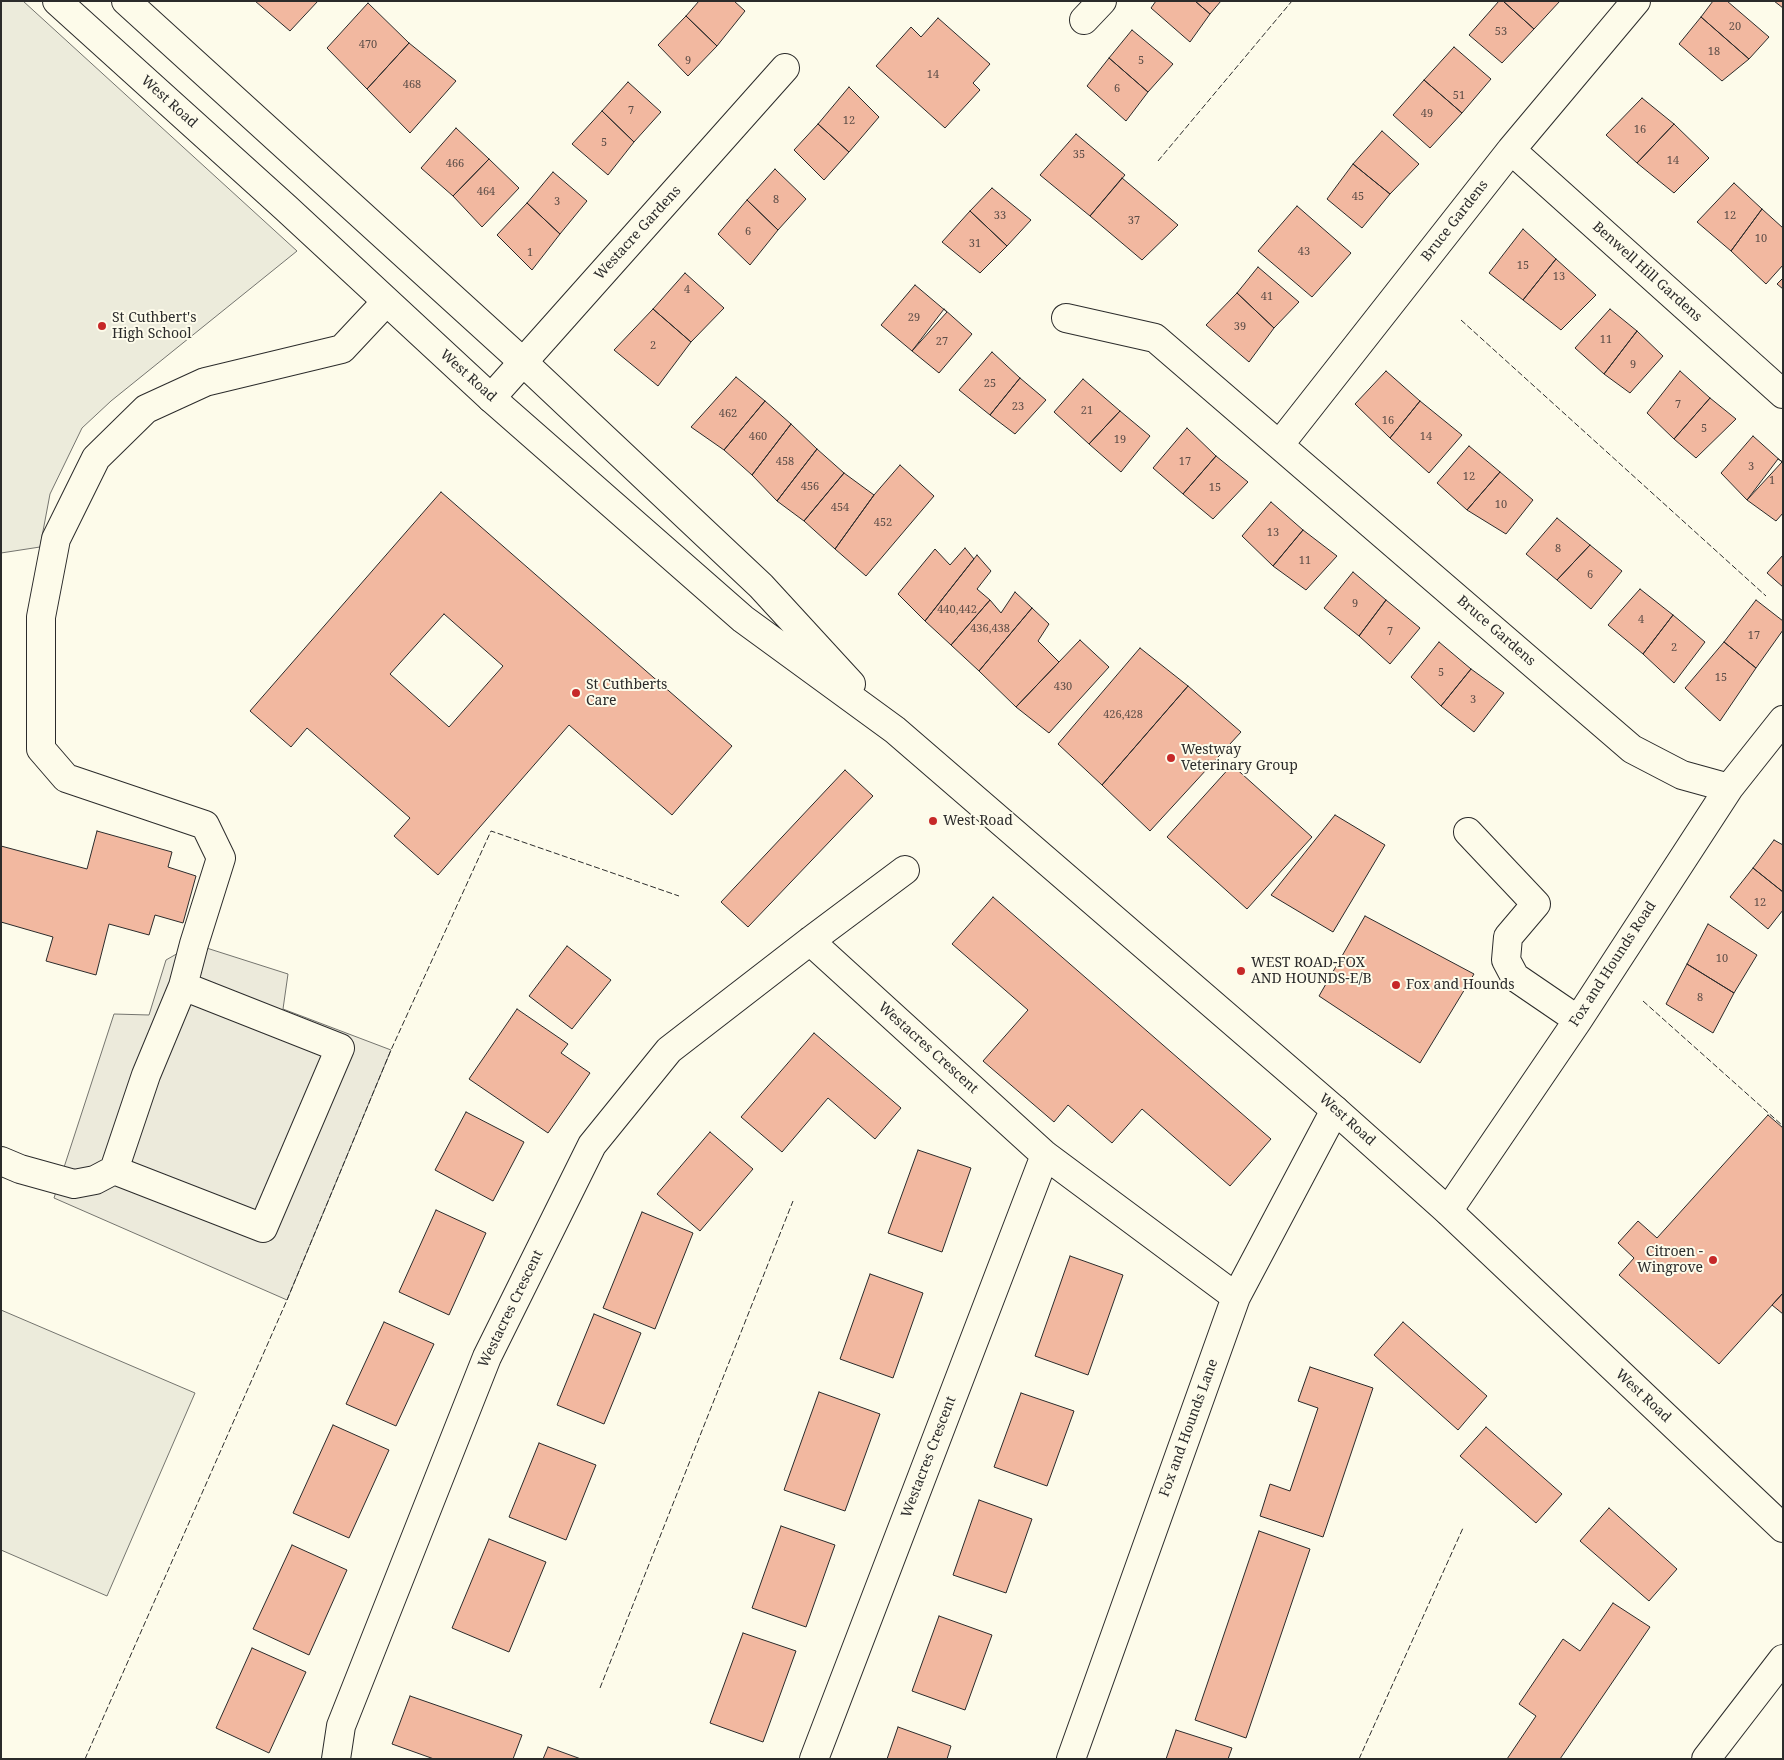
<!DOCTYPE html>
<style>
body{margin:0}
#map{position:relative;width:1784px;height:1760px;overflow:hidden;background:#fdfbea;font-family:"Noto Serif",serif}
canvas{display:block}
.frame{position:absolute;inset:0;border:2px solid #2b2b2b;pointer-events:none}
</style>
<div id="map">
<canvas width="1784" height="1760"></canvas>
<div class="frame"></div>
</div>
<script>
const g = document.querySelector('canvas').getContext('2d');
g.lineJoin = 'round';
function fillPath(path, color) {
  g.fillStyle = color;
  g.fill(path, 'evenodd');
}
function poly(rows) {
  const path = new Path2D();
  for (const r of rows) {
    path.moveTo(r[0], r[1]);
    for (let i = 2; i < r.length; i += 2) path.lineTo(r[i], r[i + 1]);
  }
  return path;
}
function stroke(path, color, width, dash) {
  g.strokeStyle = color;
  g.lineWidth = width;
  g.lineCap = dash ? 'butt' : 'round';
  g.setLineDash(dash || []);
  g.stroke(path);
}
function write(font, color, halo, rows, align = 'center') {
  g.font = font + ' "Noto Serif",serif';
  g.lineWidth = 4;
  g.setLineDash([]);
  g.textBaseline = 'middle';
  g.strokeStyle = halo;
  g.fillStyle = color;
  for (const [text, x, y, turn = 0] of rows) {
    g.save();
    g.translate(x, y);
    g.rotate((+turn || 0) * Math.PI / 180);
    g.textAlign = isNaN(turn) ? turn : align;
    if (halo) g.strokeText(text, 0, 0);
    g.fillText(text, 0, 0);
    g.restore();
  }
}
const green = poly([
 [1,1,23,1,297,251,111,401,82,428,50,494,40,547,1,553,1,1],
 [1,1310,195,1393,107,1596,1,1550,1,1310]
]);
const parking = poly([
 [194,944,288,974,283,1009,391,1050,287,1300,54,1198,114,1014,149,1015,166,960,194,944]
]);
const building = poly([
 [255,1,318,1,290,31,255,1],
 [699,1,734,1,745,11,717,46,686,16,699,1],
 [1156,1,1195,1,1210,14,1190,42,1151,8,1156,1],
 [1195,1,1221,1,1210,14,1195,1],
 [1499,1,1503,1,1534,29,1502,63,1469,35,1499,1],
 [1503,1,1560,1,1534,29,1503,1],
 [1713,1,1727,1,1769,37,1749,59,1701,17,1713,1],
 [1774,1,1783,1,1783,8,1774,1],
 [368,3,409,43,367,89,327,48,368,3],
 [686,16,717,46,688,76,658,45,686,16],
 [1701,17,1749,59,1722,81,1679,44,1701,17],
 [938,18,990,64,973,83,980,90,945,128,876,66,911,27,921,37,938,18],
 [1132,30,1173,64,1148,92,1109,58,1132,30],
 [409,43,456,81,410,133,367,89,409,43],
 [1454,47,1491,79,1462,113,1424,80,1454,47],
 [1109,58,1148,92,1126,121,1087,86,1109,58],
 [1424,80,1462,113,1430,148,1393,115,1424,80],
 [628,82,661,112,634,142,602,111,628,82],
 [849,87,879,117,849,152,818,124,849,87],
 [1642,98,1674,124,1637,163,1606,135,1642,98],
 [602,111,634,142,608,175,572,144,602,111],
 [818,124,849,152,824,180,794,150,818,124],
 [1674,124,1709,158,1674,193,1637,163,1674,124],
 [456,128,489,159,453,196,421,168,456,128],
 [1382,131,1419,164,1390,194,1353,164,1382,131],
 [1076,134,1125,175,1090,216,1040,175,1076,134],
 [489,159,519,188,482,227,453,196,489,159],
 [1353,164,1390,194,1362,228,1327,199,1353,164],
 [775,169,806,199,778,230,747,200,775,169],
 [553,172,587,201,560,234,527,203,553,172],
 [1122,178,1178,225,1142,260,1090,216,1122,178],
 [1734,183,1762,209,1731,251,1697,222,1734,183],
 [992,188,1031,220,1007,246,970,211,992,188],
 [747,200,778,230,750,265,718,234,747,200],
 [527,203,560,234,532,270,497,235,527,203],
 [1297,206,1351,253,1312,297,1258,251,1297,206],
 [1762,209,1783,228,1783,265,1766,284,1731,251,1762,209],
 [970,211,1007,246,980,273,942,242,970,211],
 [1523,229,1556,259,1523,300,1489,273,1523,229],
 [1556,259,1596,295,1561,330,1523,300,1556,259],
 [1258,267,1299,302,1274,328,1237,293,1258,267],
 [685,273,724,308,691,342,653,309,685,273],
 [1783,278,1783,289,1777,284,1783,278],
 [915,285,947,312,912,351,881,325,915,285],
 [1237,293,1274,328,1249,362,1206,325,1237,293],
 [653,309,691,342,658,386,614,350,653,309],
 [944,309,972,334,939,373,912,351,944,309],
 [1610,309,1637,331,1604,374,1575,348,1610,309],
 [1637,331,1663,356,1630,393,1604,374,1637,331],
 [992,352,1020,378,990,415,959,390,992,352],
 [1386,371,1420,401,1390,438,1355,404,1386,371],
 [1680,371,1710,398,1674,439,1647,413,1680,371],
 [736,377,765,401,724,450,691,427,736,377],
 [1020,378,1046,400,1015,434,990,415,1020,378],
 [1083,379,1120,411,1089,444,1054,412,1083,379],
 [1710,398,1736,419,1696,458,1674,439,1710,398],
 [765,401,791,424,752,475,724,450,765,401],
 [1420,401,1462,435,1429,473,1390,438,1420,401],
 [1120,411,1150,436,1121,472,1089,444,1120,411],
 [791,424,817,449,777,501,752,475,791,424],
 [1187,428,1216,456,1183,494,1153,468,1187,428],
 [1753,436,1782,462,1747,500,1721,473,1753,436],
 [1469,446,1500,472,1467,510,1437,483,1469,446],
 [817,449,844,473,804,521,777,501,817,449],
 [1216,456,1248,482,1213,519,1183,494,1216,456],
 [1778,459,1783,462,1783,513,1776,521,1747,500,1778,459],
 [900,465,934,496,866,576,835,549,874,495,900,465],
 [1500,472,1533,500,1506,534,1467,510,1500,472],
 [844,473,874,495,835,549,804,521,844,473],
 [441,492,732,746,672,815,569,725,438,875,394,836,410,818,307,728,291,747,250,711,441,492],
 [444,614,503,666,449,727,390,674,444,614],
 [1271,502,1303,530,1273,566,1242,536,1271,502],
 [1557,518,1590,545,1557,580,1526,554,1557,518],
 [1303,530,1337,556,1306,590,1273,566,1303,530],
 [1590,545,1622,571,1591,609,1557,580,1590,545],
 [965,548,974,559,925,621,898,594,935,549,950,565,965,548],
 [977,555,991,571,977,589,990,600,951,645,925,621,977,555],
 [1783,555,1783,587,1767,573,1783,555],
 [1353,572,1386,600,1359,636,1324,608,1353,572],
 [1640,589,1673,615,1643,654,1608,625,1640,589],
 [1015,592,1032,608,979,671,951,645,990,600,1001,613,1015,592],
 [1386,600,1420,628,1390,664,1359,636,1386,600],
 [1756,600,1783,621,1783,630,1756,668,1724,642,1756,600],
 [1032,608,1049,624,1038,641,1059,662,1016,707,979,671,1032,608],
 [1673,615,1705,642,1674,683,1643,654,1673,615],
 [1080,640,1109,667,1049,733,1016,707,1080,640],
 [1439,642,1471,669,1441,706,1411,677,1439,642],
 [1724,642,1756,668,1720,721,1685,688,1724,642],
 [1140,648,1188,686,1102,785,1058,744,1140,648],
 [1471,669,1504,693,1474,732,1441,706,1471,669],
 [1188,686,1241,732,1150,831,1102,785,1188,686],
 [1232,765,1312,837,1247,909,1167,837,1232,765],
 [845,770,873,796,748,927,721,902,845,770],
 [1335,815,1385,845,1333,932,1271,895,1335,815],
 [97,831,172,852,168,867,196,876,183,923,155,915,149,935,109,924,96,975,46,961,53,937,1,922,1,846,87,869,97,831],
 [1774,840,1783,845,1783,892,1753,868,1774,840],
 [1753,868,1783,892,1783,910,1768,929,1730,897,1753,868],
 [993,897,1271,1139,1230,1186,1142,1109,1112,1143,1068,1105,1054,1122,983,1061,1028,1010,952,944,993,897],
 [1365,916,1474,974,1420,1063,1319,996,1365,916],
 [1708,924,1757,955,1734,993,1687,964,1708,924],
 [567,946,611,980,572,1029,529,996,567,946],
 [1687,964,1734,993,1713,1033,1666,1004,1687,964],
 [517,1009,568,1044,561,1053,590,1073,548,1133,469,1079,517,1009],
 [814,1033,901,1108,875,1139,828,1098,782,1152,741,1117,814,1033],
 [466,1112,524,1142,493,1201,435,1170,466,1112],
 [1768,1115,1783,1128,1783,1293,1719,1364,1619,1275,1634,1258,1618,1243,1638,1221,1657,1238,1768,1115],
 [710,1132,753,1169,700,1231,657,1194,710,1132],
 [918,1150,971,1168,942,1252,888,1233,918,1150],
 [436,1210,486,1233,449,1315,399,1292,436,1210],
 [642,1212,693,1233,655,1329,603,1308,642,1212],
 [1070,1256,1123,1275,1088,1375,1035,1356,1070,1256],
 [870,1274,923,1293,893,1378,840,1359,870,1274],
 [1783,1293,1783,1314,1772,1305,1783,1293],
 [594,1314,641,1333,604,1424,557,1405,594,1314],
 [384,1322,434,1344,396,1426,346,1404,384,1322],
 [1403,1322,1487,1396,1458,1430,1374,1355,1403,1322],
 [1310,1367,1373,1388,1323,1537,1260,1516,1270,1484,1290,1491,1318,1408,1298,1401,1310,1367],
 [819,1392,880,1414,845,1511,784,1490,819,1392],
 [1021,1393,1074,1411,1047,1486,994,1467,1021,1393],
 [333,1425,389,1450,349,1538,293,1513,333,1425],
 [1486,1427,1562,1494,1536,1523,1460,1456,1486,1427],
 [539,1443,596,1465,566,1540,509,1517,539,1443],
 [979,1500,1032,1519,1006,1593,953,1575,979,1500],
 [1609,1508,1677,1569,1649,1601,1580,1541,1609,1508],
 [781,1526,835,1545,806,1627,752,1608,781,1526],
 [1259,1531,1310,1549,1246,1738,1195,1720,1259,1531],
 [489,1539,546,1562,509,1652,452,1628,489,1539],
 [292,1545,347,1570,309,1655,253,1629,292,1545],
 [1613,1603,1650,1627,1560,1759,1507,1759,1536,1716,1519,1704,1563,1639,1580,1651,1613,1603],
 [939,1616,992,1635,965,1710,912,1691,939,1616],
 [743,1633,796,1651,763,1742,710,1723,743,1633],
 [252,1648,306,1672,269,1753,216,1728,252,1648],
 [410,1696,522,1735,513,1759,434,1759,392,1744,410,1696],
 [898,1727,951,1746,947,1759,887,1759,898,1727],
 [1176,1730,1232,1748,1228,1759,1166,1759,1176,1730],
 [548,1747,581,1759,543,1759,548,1747]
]);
const minor = poly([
 [1084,20,1102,1],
 [1511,150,1783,394],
 [1066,318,1155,338,1632,749,1682,775,1729,788],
 [491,398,785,68],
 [1280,444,1511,150,1636,1],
 [1468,832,1536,904,1508,937,1506,960,1515,977,1578,1020],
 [810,941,1045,1155,1236,1297],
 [183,986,340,1048,263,1228,114,1170,146,1075,183,986,194,944,221,858,205,825,66,778,41,749,41,617,56,539,96,458,146,409,205,382,342,349,386,302],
 [1,1161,20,1169,74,1184,95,1180,114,1170],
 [1448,1211,1578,1020,1729,788,1783,720],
 [336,1759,341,1726,487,1357,592,1145,669,1050,810,941,905,870],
 [814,1759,1045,1155],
 [1071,1759,1236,1297,1335,1110],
 [1706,1759,1783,1659]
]);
const major = poly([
 [57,1,286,208,491,398,743,619,895,730,1335,1110,1448,1211,1783,1528],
 [126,1,523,362,761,586,851,684]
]);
const fence = poly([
 [1158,161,1292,1],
 [1461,320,1766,596],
 [1643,1001,1783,1126],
 [600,1688,793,1201],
 [85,1759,287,1300,391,1050,491,831,679,896],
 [1359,1759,1463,1528]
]);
const markers = [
 [102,326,5,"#c62828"],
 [576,693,5,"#c62828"],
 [1171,758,5,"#c62828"],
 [933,821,5,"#c62828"],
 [1241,971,5,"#c62828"],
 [1396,985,5,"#c62828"],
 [1713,1260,5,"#c62828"]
];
const numberNames = [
 ["20",1735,27],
 ["53",1501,32],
 ["470",368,45],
 ["18",1714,52],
 ["9",688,61],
 ["5",1141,61],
 ["14",933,75],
 ["468",412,85],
 ["6",1117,89],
 ["51",1459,96],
 ["7",631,111],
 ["49",1427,114],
 ["12",849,121],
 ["16",1640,130],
 ["5",604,143],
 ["35",1079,155],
 ["14",1673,161],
 ["466",455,164],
 ["464",486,192],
 ["45",1358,197],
 ["8",776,200],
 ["3",557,202],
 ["33",1000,216],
 ["12",1730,216],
 ["37",1134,221],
 ["6",748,232],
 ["10",1761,239],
 ["31",975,244],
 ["43",1304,252],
 ["1",530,253],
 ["15",1523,266],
 ["13",1559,277],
 ["4",687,290],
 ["41",1267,297],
 ["29",914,318],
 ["39",1240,327],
 ["11",1606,340],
 ["27",942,342],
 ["2",653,346],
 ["9",1633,365],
 ["25",990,384],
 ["7",1678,405],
 ["23",1018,407],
 ["21",1087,411],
 ["462",728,414],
 ["16",1388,421],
 ["5",1704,429],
 ["460",758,437],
 ["14",1426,437],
 ["19",1120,440],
 ["458",785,462],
 ["17",1185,462],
 ["3",1751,467],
 ["12",1469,477],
 ["1",1772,481],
 ["456",810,487],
 ["15",1215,488],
 ["10",1501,505],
 ["454",840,508],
 ["452",883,523],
 ["13",1273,533],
 ["8",1558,549],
 ["11",1305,561],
 ["6",1590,575],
 ["9",1355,604],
 ["440,442",957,610],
 ["4",1641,620],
 ["436,438",990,629],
 ["7",1390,632],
 ["17",1754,636],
 ["2",1674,648],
 ["5",1441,673],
 ["15",1721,678],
 ["430",1063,687],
 ["3",1473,700],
 ["426,428",1123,715],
 ["12",1760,903],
 ["10",1722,959],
 ["8",1700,998]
];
const streetNames = [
 ["West Road",169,102,42],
 ["Bruce Gardens",1455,221,-52],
 ["Westacre Gardens",638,233,-48],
 ["Benwell Hill Gardens",1647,272,42],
 ["West Road",468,376,42],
 ["Bruce Gardens",1496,631,41],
 ["Fox and Hounds Road",1613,964,-57],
 ["Westacres Crescent",928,1048,42],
 ["West Road",1347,1120,42],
 ["Westacres Crescent",511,1309,-64],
 ["West Road",1643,1396,43],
 ["Fox and Hounds Lane",1189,1428,-70],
 ["Westacres Crescent",929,1457,-69]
];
const poiNames = [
 ["St Cuthbert's",112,318],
 ["High School",112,334],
 ["St Cuthberts",586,685],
 ["Care",586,701],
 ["Westway",1181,750],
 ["Veterinary Group",1181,766],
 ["West Road",943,821],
 ["WEST ROAD-FOX",1251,963],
 ["AND HOUNDS-E/B",1251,979],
 ["Fox and Hounds",1406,985],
 ["Citroen -",1703,1252,"right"],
 ["Wingrove",1703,1268,"right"]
];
fillPath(green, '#ecebdb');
stroke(green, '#74746e', 1);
fillPath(parking, '#eceadb');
stroke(parking, '#74746e', 1);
fillPath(building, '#f2b8a0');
stroke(building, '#2b2b2b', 1);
stroke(minor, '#2b2b2b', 30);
stroke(major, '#2b2b2b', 30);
stroke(minor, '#fdfbea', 28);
stroke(major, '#fdfbea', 28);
stroke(fence, '#2b2b2b', 1, [6, 2.5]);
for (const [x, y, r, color] of markers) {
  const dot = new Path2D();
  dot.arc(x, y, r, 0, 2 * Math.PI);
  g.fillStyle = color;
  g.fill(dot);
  stroke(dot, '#fdfbea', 2);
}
write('11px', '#5d4e48', null, numberNames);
write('14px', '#2b2b2b', '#fdfbea', streetNames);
write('14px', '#2b2b2b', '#fdfbea', poiNames, 'left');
</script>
